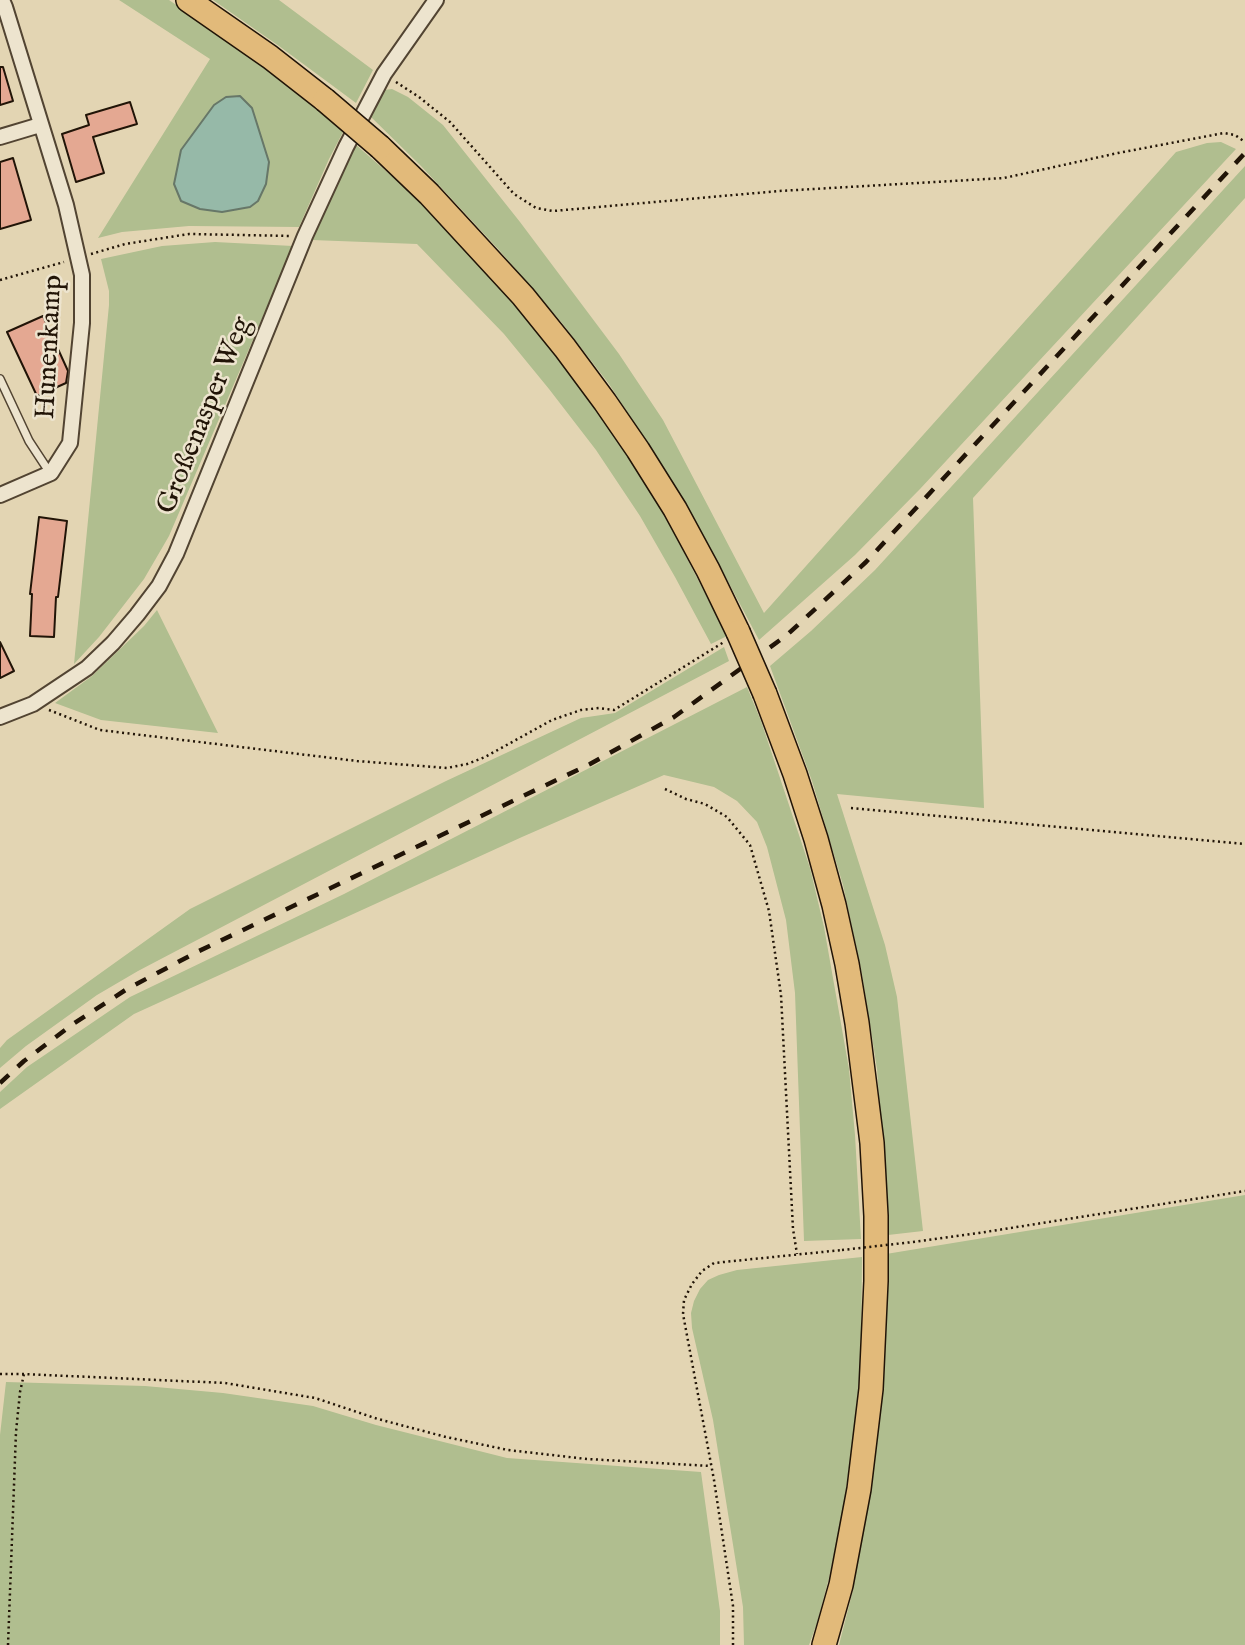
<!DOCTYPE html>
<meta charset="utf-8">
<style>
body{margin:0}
canvas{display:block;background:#e3d5b3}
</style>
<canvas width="1245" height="1645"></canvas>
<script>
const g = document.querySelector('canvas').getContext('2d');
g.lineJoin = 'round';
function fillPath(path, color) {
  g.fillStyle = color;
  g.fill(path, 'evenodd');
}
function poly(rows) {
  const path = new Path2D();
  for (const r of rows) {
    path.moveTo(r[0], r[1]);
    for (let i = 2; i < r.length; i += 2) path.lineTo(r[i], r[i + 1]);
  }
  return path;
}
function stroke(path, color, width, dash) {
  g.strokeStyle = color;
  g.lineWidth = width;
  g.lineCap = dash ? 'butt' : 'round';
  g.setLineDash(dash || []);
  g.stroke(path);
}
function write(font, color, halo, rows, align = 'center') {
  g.font = font + ' "IM FELL English",serif';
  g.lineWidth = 5;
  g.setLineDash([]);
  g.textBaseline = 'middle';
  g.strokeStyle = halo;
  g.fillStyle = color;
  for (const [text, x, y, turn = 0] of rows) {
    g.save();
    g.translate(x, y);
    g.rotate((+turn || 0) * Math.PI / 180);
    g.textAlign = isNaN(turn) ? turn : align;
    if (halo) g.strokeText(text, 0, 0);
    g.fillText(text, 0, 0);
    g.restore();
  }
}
const green = poly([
 [119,0,169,0,258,61,301,95,343,132,329,159,299,227,189,226,122,232,98,238,210,59],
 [213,0,279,0,373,70,356,103,279,46],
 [392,89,408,97,443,125,520,222,619,354,663,420,764,613,1176,152,1207,143,1221,142,1236,149,920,489,855,555,759,640,706,540,652,450,609,384,562,323,499,250,421,166,371,117,384,90],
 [355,144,433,212,523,310,573,373,615,435,662,510,727,636,711,644,675,577,640,516,596,450,549,389,504,334,417,244,312,240],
 [1245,166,1245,198,973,498,984,808,837,794,885,945,897,997,923,1231,888,1235,877,1069,862,974,843,885,812,781,770,666,811,631,875,570],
 [215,242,293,246,169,536,144,579,99,637,74,664,109,305,109,291,101,259,162,246],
 [157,610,218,733,101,720,55,703,92,676,144,626],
 [724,647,729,661,138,971,97,995,26,1046,0,1068,0,1048,7,1040,190,909,446,781,581,718,615,713],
 [747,687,761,721,810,868,824,927,849,1069,855,1135,861,1239,804,1241,795,993,786,920,767,847,757,822,737,801,714,787,664,775,522,837,134,1014,0,1109,0,1092,27,1067,130,997,344,894],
 [1245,1195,1245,1645,839,1645,853,1590,873,1469,882,1386,887,1316,886,1254],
 [862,1257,861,1364,853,1439,843,1510,829,1578,817,1623,809,1645,744,1645,743,1607,713,1420,692,1328,691,1313,694,1301,700,1289,708,1280,719,1275,737,1270],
 [6,1382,145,1386,223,1393,313,1406,376,1425,507,1458,701,1472,720,1611,720,1645,0,1645,0,1435]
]);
const water = poly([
 [240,96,252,108,269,162,266,184,258,201,250,207,222,212,200,209,181,201,174,184,181,150,214,105,226,97,240,96]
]);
const building = poly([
 [0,67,3,67,13,101,0,105,0,67],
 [130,102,137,124,93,137,104,173,76,182,62,134,89,125,86,115,130,102],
 [13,158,31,220,0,229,0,162,13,158],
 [43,316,68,371,66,383,37,396,7,332,43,316],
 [39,517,67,521,58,597,56,597,54,637,30,636,32,594,30,594,39,517],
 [0,642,14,671,0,678,0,642]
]);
const path = poly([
 [396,82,419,97,450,122,514,194,536,208,553,211,779,191,1004,178,1118,153,1224,133,1235,135,1245,142],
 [91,254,125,244,189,234,292,236],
 [0,280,64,262],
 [49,710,100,730,357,761,447,768,467,764,485,757,552,720,581,710,599,708,614,710,724,642],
 [665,789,686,799,705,804,727,817,750,845,769,911,781,995,793,1229,797,1254],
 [851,808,1245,844],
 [913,1242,979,1233,1245,1191],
 [0,1374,24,1374,225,1383,315,1398,378,1419,446,1437,508,1450,587,1459,711,1466],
 [8,1645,16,1432,20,1392,24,1374],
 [733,1645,733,1606,714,1480,683,1314,684,1300,692,1284,702,1271,714,1263,842,1250]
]);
const service = poly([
 [0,379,29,441,50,473]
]);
const minor = poly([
 [0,137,40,125],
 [0,495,51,473,70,443,82,323,82,275,66,205,5,7,2,0],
 [0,717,33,704,87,668,113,643,137,615,159,586,176,554,305,236,346,147,384,74,436,0]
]);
const primary = poly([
 [188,0,270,57,325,100],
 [380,147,429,194,523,296,565,348,605,402,638,450,675,509,708,570,738,632],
 [765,694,795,774,816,839,834,905,847,964,857,1023,872,1143,876,1216,876,1281,871,1389,859,1489,841,1585,824,1645]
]);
const rail = poly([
 [0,1083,24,1061,73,1024,127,989,199,951,590,764,674,717,787,635,866,562,1245,153]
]);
const pathBridge = poly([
 [842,1250,913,1242]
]);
const primaryBridge = poly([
 [325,100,380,147],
 [738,632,765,694]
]);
const streetNames = [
 ["Hunenkamp",51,347,-87],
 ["Großenasper Weg",206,416,-68]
];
fillPath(green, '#b0be8f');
fillPath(water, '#96b9a8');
stroke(water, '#677768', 2);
fillPath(building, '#e4a892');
stroke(building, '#211407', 2);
stroke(service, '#524432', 10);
stroke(minor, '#524432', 18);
stroke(primary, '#211407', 26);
stroke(path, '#211407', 2.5, [2, 3.5]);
stroke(service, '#ede4ce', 7);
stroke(minor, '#ede4ce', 14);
stroke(primary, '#e2ba7a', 23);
stroke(rail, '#211407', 4.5, [12, 12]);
stroke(primaryBridge, '#211407', 26, []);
stroke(pathBridge, '#211407', 2.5, [2, 3.5]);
stroke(primaryBridge, '#e2ba7a', 23);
write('28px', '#211407', '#ede4ce', streetNames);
</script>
